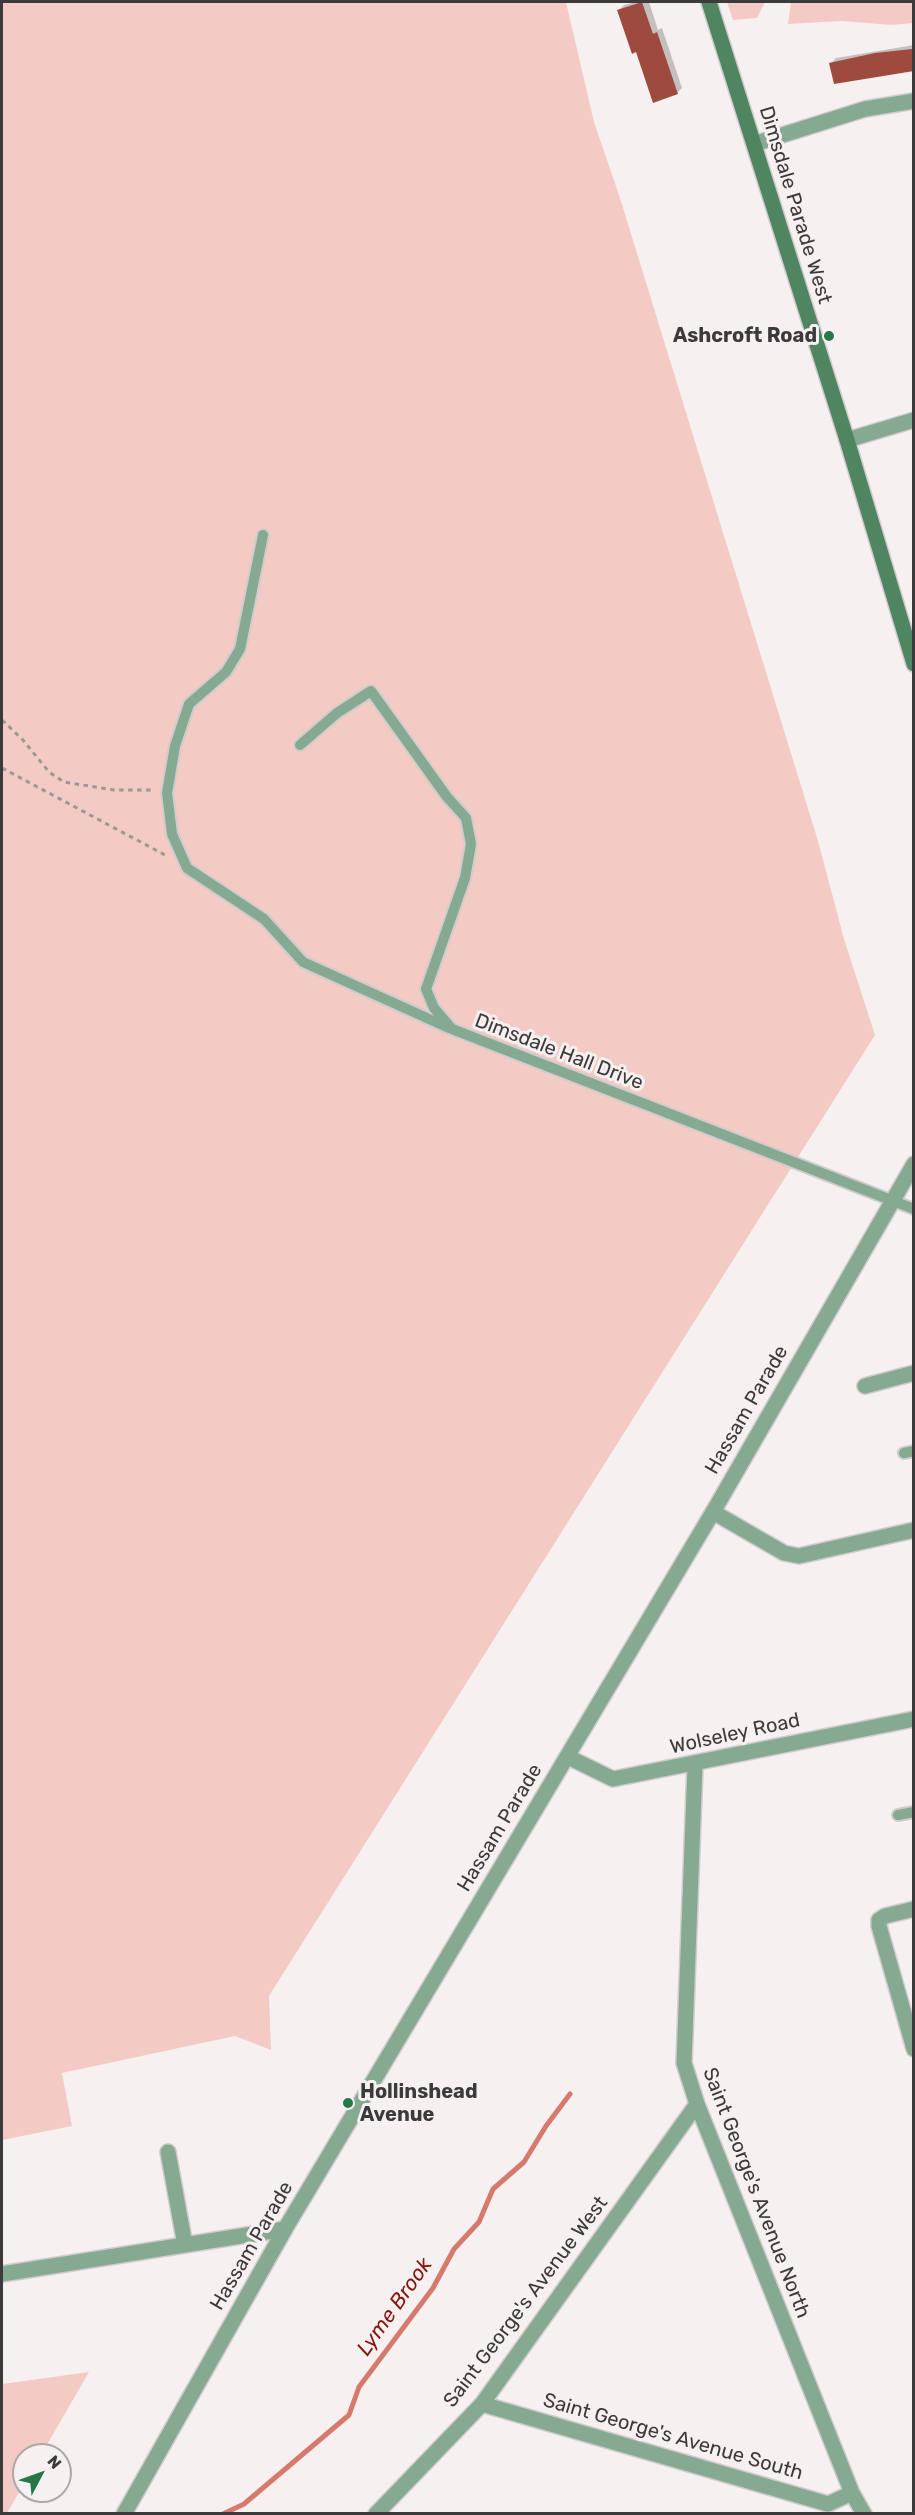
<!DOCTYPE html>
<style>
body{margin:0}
#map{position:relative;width:915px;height:2515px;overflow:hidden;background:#f6f1f0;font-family:Rubik,sans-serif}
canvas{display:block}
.frame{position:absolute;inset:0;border:3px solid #3c3a3a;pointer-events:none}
.north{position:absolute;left:12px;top:2443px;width:60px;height:60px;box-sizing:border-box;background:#f6f1f0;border:2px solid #aca8a7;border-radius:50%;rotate:49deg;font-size:16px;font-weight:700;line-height:24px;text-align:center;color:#3c3a3a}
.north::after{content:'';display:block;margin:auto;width:21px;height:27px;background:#267749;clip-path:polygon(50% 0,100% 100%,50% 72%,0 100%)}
</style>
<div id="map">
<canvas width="915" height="2515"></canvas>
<div class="frame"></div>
<div class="north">N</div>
</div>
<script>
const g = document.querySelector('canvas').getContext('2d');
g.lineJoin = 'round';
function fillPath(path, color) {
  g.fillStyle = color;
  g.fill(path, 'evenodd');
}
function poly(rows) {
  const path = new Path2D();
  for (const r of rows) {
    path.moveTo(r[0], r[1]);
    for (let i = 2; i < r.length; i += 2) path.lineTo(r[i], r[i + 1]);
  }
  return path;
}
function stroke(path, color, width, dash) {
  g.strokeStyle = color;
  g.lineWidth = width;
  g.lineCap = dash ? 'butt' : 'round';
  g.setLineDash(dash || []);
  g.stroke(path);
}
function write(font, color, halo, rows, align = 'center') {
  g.font = font + ' Rubik,sans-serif';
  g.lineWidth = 6;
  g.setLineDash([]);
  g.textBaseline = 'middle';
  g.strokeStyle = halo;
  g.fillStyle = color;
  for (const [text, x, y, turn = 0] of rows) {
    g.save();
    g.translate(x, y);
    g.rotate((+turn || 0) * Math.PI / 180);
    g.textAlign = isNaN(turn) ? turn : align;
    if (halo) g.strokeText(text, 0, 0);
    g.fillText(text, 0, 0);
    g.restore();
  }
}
const green = poly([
 [2,2,566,2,594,122,620,198,818,841,844,939,875,1035,269,1996,271,2050,235,2036,62,2073,72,2126,2,2140],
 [727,2,765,2,757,18,733,20],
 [791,2,913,2,913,23,892,25,842,21,788,24],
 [89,2372,41,2455,24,2455,24,2484,7,2513,2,2513,2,2384]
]);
const shadow = poly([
 [636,2,649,2,658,30,662,28,682,88,677,93,637,50,619,10,624,5],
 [914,45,914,70,831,63,836,58]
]);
const stream = poly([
 [223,2514,244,2504,349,2415,359,2387,433,2288,454,2249,479,2222,493,2189,524,2162,546,2126,570,2094]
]);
const building = poly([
 [642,2,653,34,657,32,678,94,653,103,636,52,632,54,617,10],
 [912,49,914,71,834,84,829,63,875,53]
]);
const path = poly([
 [2,720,23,740,49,772,64,782,114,790,154,790],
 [2,768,165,855]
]);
const service = poly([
 [263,535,240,649,226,672,189,704,175,746,167,793,172,834,187,868,264,919,303,962,449,1028],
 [300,745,337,713,371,691,447,797,466,818,471,844,465,878,426,989,434,1008,452,1029,914,1209],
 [904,1453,914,1451],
 [898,1815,914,1812]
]);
const minor = poly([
 [754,144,865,109,914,101],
 [847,440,914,420],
 [865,1386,914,1373],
 [713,1512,784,1553,799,1556,914,1530],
 [568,1757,613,1779,914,1719],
 [695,1765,684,2063,697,2104,852,2493,864,2514],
 [914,1909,885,1916,879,1920,879,1926,914,2049],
 [168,2152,185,2245],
 [2,2274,285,2229],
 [482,2404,828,2504,852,2493],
 [376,2514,482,2404,697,2104]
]);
const tertiary = poly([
 [124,2514,285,2229,713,1512,914,1164]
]);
const secondary = poly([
 [709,2,847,440,914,664]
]);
const markers = [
 [829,336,6,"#267749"],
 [348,2103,6,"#267749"]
];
const streetNames = [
 ["Dimsdale Parade West",795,205,73],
 ["Dimsdale Hall Drive",559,1052,21],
 ["Hassam Parade",747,1410,-60],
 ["Wolseley Road",735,1734,-12],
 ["Hassam Parade",500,1828,-59],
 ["Saint George's Avenue North",756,2193,69],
 ["Hassam Parade",252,2246,-60],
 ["Saint George's Avenue West",526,2302,-53],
 ["Saint George's Avenue South",673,2437,16]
];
const poiNames = [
 ["Ashcroft Road",817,336],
 ["Hollinshead",360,2092,"left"],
 ["Avenue",360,2115,"left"]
];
const waterNames = [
 ["Lyme Brook",395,2307,-55]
];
fillPath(green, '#f3cbc4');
fillPath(shadow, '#0003');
stroke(stream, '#d57a6c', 5);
fillPath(building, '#9f4a3e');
stroke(service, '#d1cccc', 14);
stroke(minor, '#d1cccc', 18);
stroke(tertiary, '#d1cccc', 18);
stroke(secondary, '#d1cccc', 18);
stroke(path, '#9c9898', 3, [4.5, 4.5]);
stroke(service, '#86a991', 10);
stroke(minor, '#86a991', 15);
stroke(tertiary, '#86a991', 15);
stroke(secondary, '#508562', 15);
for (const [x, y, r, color] of markers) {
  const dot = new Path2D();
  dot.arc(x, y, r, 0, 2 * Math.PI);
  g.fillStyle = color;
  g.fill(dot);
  stroke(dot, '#f6f1f0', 2);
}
write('20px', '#3c3a3a', '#f6f1f0', streetNames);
write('bold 20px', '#3c3a3a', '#f6f1f0', poiNames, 'right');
write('italic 21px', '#85170d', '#f6f1f0', waterNames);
</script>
